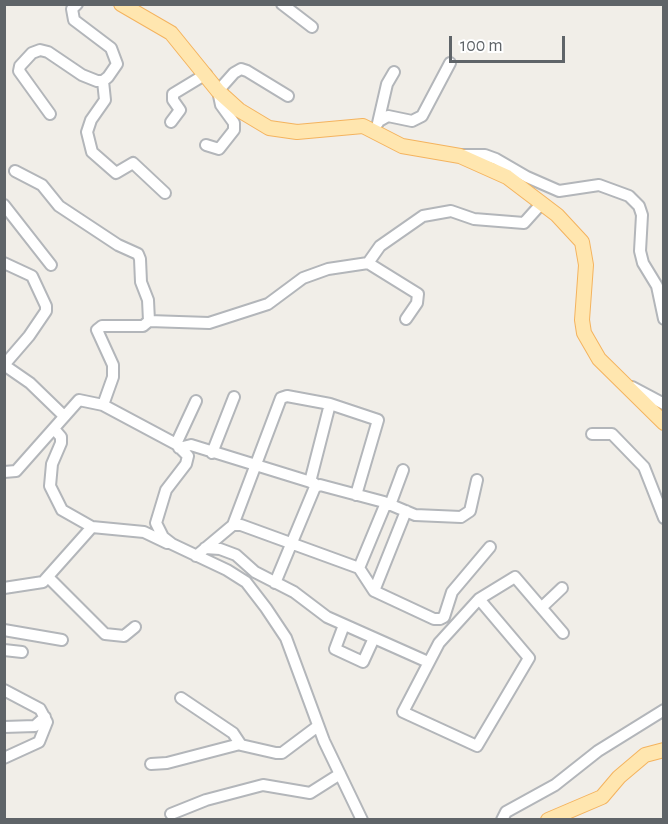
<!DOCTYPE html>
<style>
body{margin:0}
#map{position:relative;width:668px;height:824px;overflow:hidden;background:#f1eee8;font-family:"Alegreya Sans",sans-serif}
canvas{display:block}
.frame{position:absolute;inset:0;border:6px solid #5f6468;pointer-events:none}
.scale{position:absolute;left:449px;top:36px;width:116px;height:27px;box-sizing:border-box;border:3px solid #5f6468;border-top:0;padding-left:8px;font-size:18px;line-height:21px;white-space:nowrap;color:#5f6468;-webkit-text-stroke:4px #fff;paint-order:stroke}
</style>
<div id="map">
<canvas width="668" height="824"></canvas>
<div class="frame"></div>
<div class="scale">100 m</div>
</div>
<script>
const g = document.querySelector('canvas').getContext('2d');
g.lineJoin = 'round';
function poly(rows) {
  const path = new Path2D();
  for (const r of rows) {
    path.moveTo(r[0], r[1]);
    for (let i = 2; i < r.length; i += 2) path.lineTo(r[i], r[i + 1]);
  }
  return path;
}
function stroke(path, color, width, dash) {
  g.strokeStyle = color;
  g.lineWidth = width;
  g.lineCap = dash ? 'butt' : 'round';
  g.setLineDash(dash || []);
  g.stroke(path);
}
const minor = poly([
 [282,4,312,27],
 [103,81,105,100,91,120,87,132,92,152,116,173,133,163,165,193],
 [50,114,19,71,20,66,32,53,40,50,48,52,82,75,97,81,103,81,108,77,117,64,111,48,74,20,72,9,77,4],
 [381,120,388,116,412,121,422,116,450,63],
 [171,122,180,110,173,100,173,94,206,74],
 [378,123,387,84,394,72],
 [206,145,219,149,234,130,234,123,221,105,218,91,234,73,241,69,247,71,288,96],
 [462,155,485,155,496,159,527,177,559,191,599,185,629,196,639,206,642,215,640,251,643,263,657,286,664,319],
 [15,171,42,185,59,206,118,245,138,254,140,259,141,282,148,300,149,321,143,326,102,326,97,330,113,365,113,377,103,405],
 [4,205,51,265],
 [4,263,32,276,46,306,46,311,29,336,4,365],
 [368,263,418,294,417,303,406,319],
 [149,321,209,323,268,304,303,278,328,269,368,263,380,246,423,216,451,211,474,219,524,223,541,204],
 [4,365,30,383,64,416],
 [632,387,664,404],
 [55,430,61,437,61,443,52,464,50,486,62,510,92,527,144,532,167,543],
 [592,434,612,434,644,467,664,518],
 [176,444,196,401],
 [179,448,191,445,314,483],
 [212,453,234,397],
 [4,472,16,471,79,400,103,405,176,444,188,456,186,464,166,490,156,523,163,537,172,544,227,570,246,582,266,608,286,638,324,741,362,820],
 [310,482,330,404,378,420,356,495],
 [390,505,403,470],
 [233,525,281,398,287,396,330,404],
 [205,548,220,549,236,555,255,572,294,592,327,617,428,662],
 [196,556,233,525,241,525,359,568,374,591,434,619,440,619,444,617,452,592,490,547],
 [359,568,386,503],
 [49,578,105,634,124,636,135,627],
 [275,583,315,487,320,485,384,502,415,515,461,517,470,511,477,480],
 [4,588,43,582,92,527],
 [374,591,406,511],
 [479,599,529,658,477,746,403,712,439,643,479,599,515,577,563,633],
 [542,607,562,588],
 [344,625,335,649,363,662,374,638],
 [4,630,62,640],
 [4,650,22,652],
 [4,690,40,709,47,722,39,742,4,758],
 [181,698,233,733,241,745,276,753,282,753,318,726],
 [4,727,35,726,45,717],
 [151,764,167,763,240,744],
 [171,814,206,800,263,785,310,793,340,774],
 [502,820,506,812,555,785,598,751,664,710]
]);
const major = poly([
 [121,4,171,33,218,91,239,110,269,128,297,132,363,126,402,146,460,156,507,177,557,215,582,242,586,265,582,320,584,333,599,359,664,423],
 [548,820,602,797,619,777,645,755,664,750]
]);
stroke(minor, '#b3b6ba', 14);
stroke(major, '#f4b35e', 16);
stroke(minor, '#fff', 10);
stroke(major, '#ffe6af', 14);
</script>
